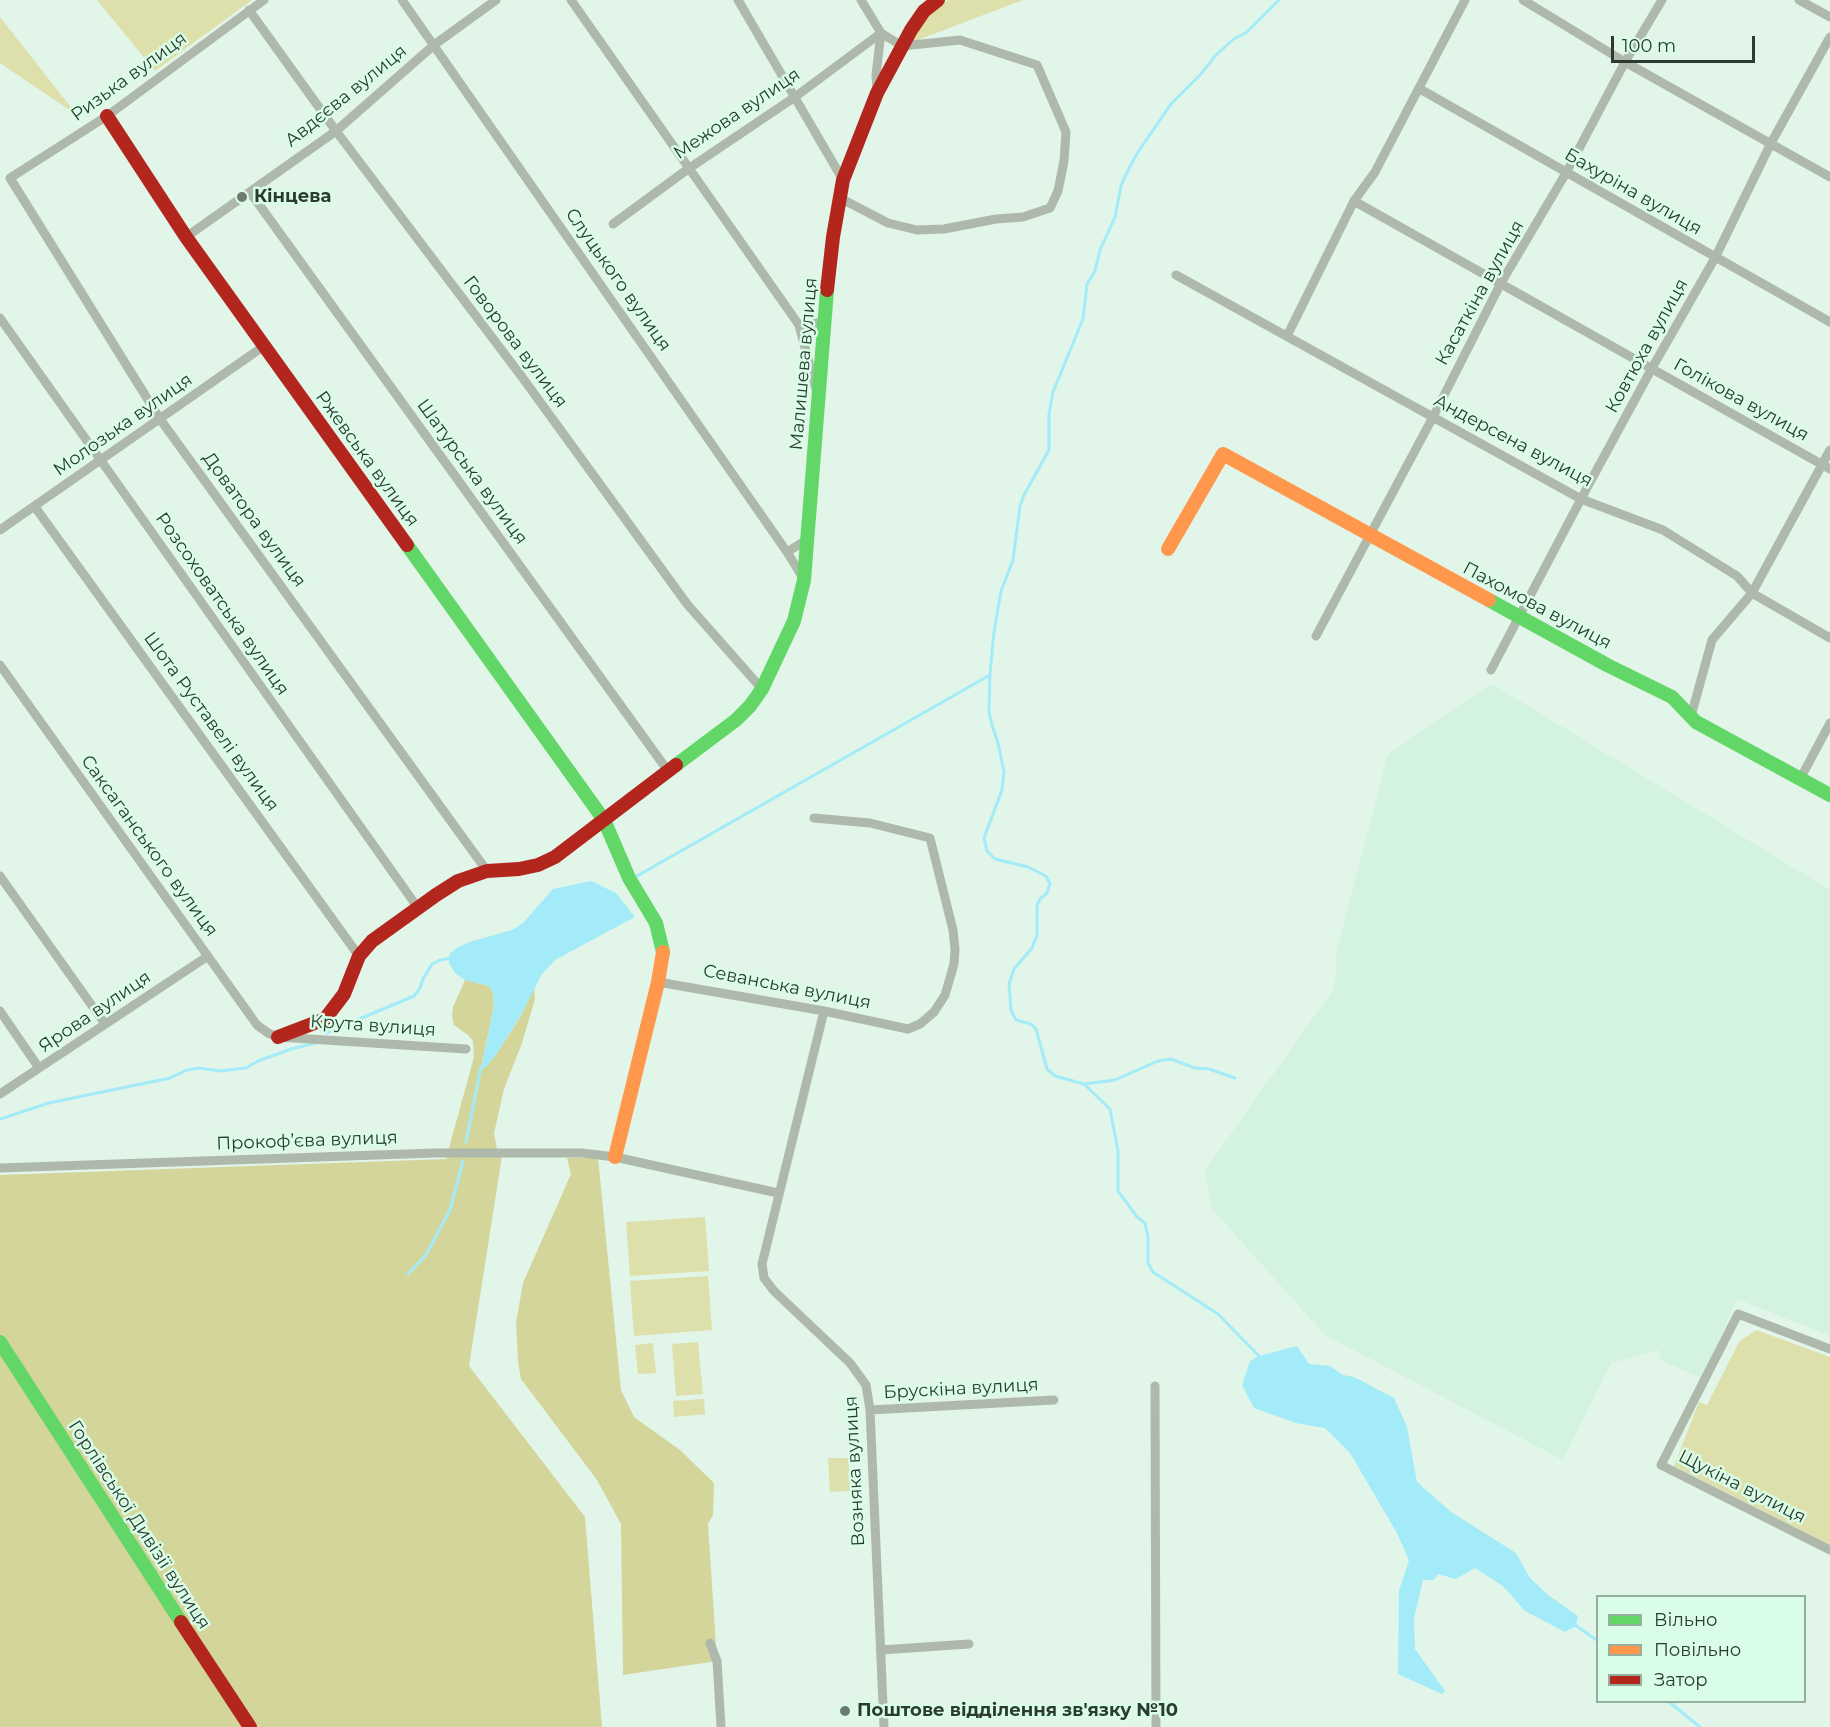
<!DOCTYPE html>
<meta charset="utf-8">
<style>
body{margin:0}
#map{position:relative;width:1830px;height:1727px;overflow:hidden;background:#e1f5e9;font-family:Montserrat,sans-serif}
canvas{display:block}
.legend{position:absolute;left:1596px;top:1595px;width:210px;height:108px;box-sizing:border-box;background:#d9fde7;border:2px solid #94af9f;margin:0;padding:8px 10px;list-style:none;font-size:18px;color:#2c3a32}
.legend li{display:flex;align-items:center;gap:12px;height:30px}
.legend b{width:30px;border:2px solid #94af9f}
.scale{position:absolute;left:1611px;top:36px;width:144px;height:27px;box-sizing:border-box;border:3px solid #2c3a32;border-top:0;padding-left:8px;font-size:18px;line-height:21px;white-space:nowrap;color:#2c3a32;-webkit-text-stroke:4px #d9fde7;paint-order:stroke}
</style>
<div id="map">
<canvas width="1830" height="1727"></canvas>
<ul class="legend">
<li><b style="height:8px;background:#63d668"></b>Вільно</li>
<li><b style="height:8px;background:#ff974d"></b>Повільно</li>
<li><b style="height:8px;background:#b3261e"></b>Затор</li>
</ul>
<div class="scale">100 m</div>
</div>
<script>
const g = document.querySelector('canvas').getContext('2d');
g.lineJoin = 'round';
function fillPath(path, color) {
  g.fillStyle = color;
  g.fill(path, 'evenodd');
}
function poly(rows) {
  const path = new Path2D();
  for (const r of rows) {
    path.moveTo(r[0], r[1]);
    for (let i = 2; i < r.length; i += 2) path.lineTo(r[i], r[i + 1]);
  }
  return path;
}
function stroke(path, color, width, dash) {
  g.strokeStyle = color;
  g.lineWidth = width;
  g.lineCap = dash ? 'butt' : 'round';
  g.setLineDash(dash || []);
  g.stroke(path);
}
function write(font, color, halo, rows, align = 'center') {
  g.font = font + ' Montserrat,sans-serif';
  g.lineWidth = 5;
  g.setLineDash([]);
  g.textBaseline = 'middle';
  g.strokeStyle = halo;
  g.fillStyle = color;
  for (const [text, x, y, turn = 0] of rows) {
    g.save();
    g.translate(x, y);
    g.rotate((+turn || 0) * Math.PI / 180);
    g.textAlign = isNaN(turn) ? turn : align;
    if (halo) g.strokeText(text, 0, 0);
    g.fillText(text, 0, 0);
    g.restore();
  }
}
const built = poly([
 [1492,684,1830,890,1830,1336,1737,1299,1702,1378,1660,1360,1659,1350,1611,1363,1563,1460,1325,1335,1212,1209,1205,1170,1333,990,1336,976,1336,954,1388,754]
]);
const green = poly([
 [97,0,252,0,155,71],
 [948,0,1023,0,902,46,925,17],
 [0,17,77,115,0,63],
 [705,1217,709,1271,630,1276,626,1222],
 [708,1276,712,1330,634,1336,630,1281],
 [1756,1330,1830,1357,1830,1545,1674,1466,1699,1402,1707,1405,1739,1342],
 [698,1342,703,1394,676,1396,672,1344],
 [653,1343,656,1373,638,1374,635,1345],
 [704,1399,705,1414,674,1417,673,1401],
 [828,1458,848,1458,851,1491,830,1492]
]);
const forest = poly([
 [465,980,489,986,493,993,494,1006,481,1068,495,1056,512,1030,521,1015,534,987,535,999,522,1043,504,1089,494,1133,497,1149,502,1156,469,1366,585,1517,602,1727,0,1727,0,1175,446,1159,474,1057,473,1041,468,1035,454,1025,452,1017,453,1007],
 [567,1158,598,1158,621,1390,634,1417,680,1450,714,1483,713,1515,708,1524,717,1661,623,1675,621,1524,597,1480,521,1379,518,1361,516,1323,523,1283,571,1174]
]);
const water = poly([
 [591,881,616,893,635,917,555,960,542,974,521,1015,495,1056,487,1066,481,1069,494,1006,493,993,489,986,465,980,455,973,449,963,450,953,458,947,473,941,512,930,523,923,553,889],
 [1297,1346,1309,1364,1330,1366,1343,1375,1354,1377,1394,1398,1407,1427,1417,1482,1451,1512,1516,1553,1530,1578,1548,1595,1578,1616,1576,1626,1565,1632,1525,1611,1503,1586,1475,1568,1456,1579,1438,1574,1434,1580,1423,1580,1414,1618,1415,1649,1445,1691,1442,1694,1398,1674,1399,1591,1409,1560,1397,1533,1350,1453,1325,1428,1296,1423,1254,1408,1242,1385,1250,1361,1259,1356]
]);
const stream = poly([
 [637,876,990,675],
 [326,1033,414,996,420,988,423,979,432,964,440,960,452,958],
 [1235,1078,1209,1069,1195,1068,1171,1059,1158,1061,1115,1080,1084,1084,1055,1076,1047,1069,1036,1029,1031,1024,1016,1020,1011,1010,1009,984,1014,969,1032,948,1037,935,1037,906,1040,899,1047,893,1050,884,1046,876,1028,867,995,859,987,851,984,838,1002,790,1004,772,998,743,992,725,989,712,990,674,994,632,1001,591,1013,560,1020,506,1024,495,1049,450,1049,414,1053,392,1083,319,1087,284,1095,271,1100,250,1115,217,1121,186,1126,174,1138,152,1171,104,1200,75,1216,55,1235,38,1246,33,1279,0],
 [1084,1084,1110,1109,1118,1151,1118,1191,1137,1217,1145,1223,1148,1237,1148,1263,1153,1272,1218,1314,1260,1357],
 [0,1119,49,1103,170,1078,187,1070,199,1068,220,1071,246,1068,258,1061,291,1049,316,1043],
 [466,1142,481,1067],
 [408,1274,426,1255,450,1210,463,1161],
 [1575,1625,1598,1641],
 [1669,1702,1700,1727]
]);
const street = poly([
 [264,0,107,116,10,178,160,419,487,871],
 [402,0,787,552,803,578],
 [571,0,799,325,816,389],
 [738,0,843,180],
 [1523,0,1625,62,1830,177],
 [1799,0,1830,17],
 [249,10,336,131,522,377,687,604,762,689],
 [1420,89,1830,322],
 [877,91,876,75,881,33],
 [250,192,668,771],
 [840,198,888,223,917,230,944,229,996,219,1023,217,1050,208,1058,191,1064,161,1066,132,1037,65,960,40,902,46,881,33,861,0],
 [1354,201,1830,469],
 [613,224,688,169,795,97,881,33],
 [186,237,336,131,434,45,496,0],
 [1176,275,1581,499,1663,530,1737,576,1752,593,1830,638],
 [0,318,418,908],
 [799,325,824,322],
 [1287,336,1354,201,1375,172,1465,0],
 [35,507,359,956],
 [0,530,264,346],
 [787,552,808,539],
 [1316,636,1433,417,1501,283,1566,173,1625,62,1662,0],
 [0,665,257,1025,268,1033,278,1037,466,1049],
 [1491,670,1581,499,1652,368,1715,258,1771,143,1830,37],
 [1691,716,1712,640,1752,593,1830,450],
 [1800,779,1830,723],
 [0,876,105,1024],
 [658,982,824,1011,908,1029,920,1024,934,1012,945,995,954,964,955,949,953,930,930,838,870,823,814,818],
 [0,1011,39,1068],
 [824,1011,762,1264,764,1278,774,1291,850,1363,866,1385,870,1410,884,1727],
 [0,1094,208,956],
 [0,1168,435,1153,582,1153,615,1157,778,1193],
 [1830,1349,1738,1314,1661,1465,1830,1550],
 [1155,1386,1156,1727],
 [870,1410,1054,1400],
 [710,1643,717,1661,721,1727],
 [881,1650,969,1644]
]);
const fast = poly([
 [407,545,604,820,629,878,656,923,663,952],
 [1489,600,1607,665,1672,697,1696,722,1830,795],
 [676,765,736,720,750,706,762,689,794,621,804,580,827,290],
 [0,1342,181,1622]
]);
const slow = poly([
 [1168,549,1223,454,1489,600],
 [615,1157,658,982,663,952]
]);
const jam = poly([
 [107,116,186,237,407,545],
 [827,290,833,237,843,180,877,93,911,30,924,11,938,0],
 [278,1037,325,1019,344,994,359,956,372,941,436,895,458,881,487,871,519,869,538,865,555,857,676,765],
 [181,1622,250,1727]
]);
const markers = [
 [242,197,6,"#6b7b72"],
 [845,1711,6,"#6b7b72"]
];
const streetNames = [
 ["Ризька вулиця",129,77,-36],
 ["Авдєєва вулиця",346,96,-39],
 ["Межова вулиця",737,114,-34],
 ["Бахуріна вулиця",1633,192,30],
 ["Слуцького вулиця",618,280,55],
 ["Касаткіна вулиця",1480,293,-61],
 ["Говорова вулиця",515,342,53],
 ["Ковтюха вулиця",1647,346,-61],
 ["Малишева вулиця",804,364,-85],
 ["Голікова вулиця",1741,400,29],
 ["Молозька вулиця",123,425,-35],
 ["Андерсена вулиця",1513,441,28],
 ["Ржевська вулиця",367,459,54],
 ["Шатурська вулиця",472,472,54],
 ["Доватора вулиця",254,520,54],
 ["Розсоховатська вулиця",222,604,55],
 ["Пахомова вулиця",1537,606,28],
 ["Шота Руставелі вулиця",211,722,54],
 ["Саксаганського вулиця",149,846,54],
 ["Севанська вулиця",787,987,11],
 ["Ярова вулиця",95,1012,-34],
 ["Крута вулиця",373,1026,4],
 ["Прокоф’єва вулиця",307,1141,-2],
 ["Брускіна вулиця",961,1389,-3],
 ["Возняка вулиця",855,1471,-93],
 ["Щукіна вулиця",1742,1487,27],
 ["Горлівської Дивізії вулиця",139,1525,57]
];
const poiNames = [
 ["Кінцева",254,197],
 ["Поштове відділення зв'язку №10",857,1711]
];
fillPath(built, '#d3f3e0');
fillPath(green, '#dee0ab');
fillPath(forest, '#d4d59b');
fillPath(water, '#a3ebf8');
stroke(stream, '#a3ebf8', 3);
stroke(street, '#aeb9ac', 9);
stroke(fast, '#63d668', 14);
stroke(slow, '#ff974d', 14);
stroke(jam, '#b3261e', 14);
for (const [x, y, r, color] of markers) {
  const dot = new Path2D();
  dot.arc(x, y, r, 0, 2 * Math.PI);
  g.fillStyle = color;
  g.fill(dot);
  stroke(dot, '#d9fde7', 2);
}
write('18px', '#2c3a32', '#d9fde7', streetNames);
write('bold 18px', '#2c3a32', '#d9fde7', poiNames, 'left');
</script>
